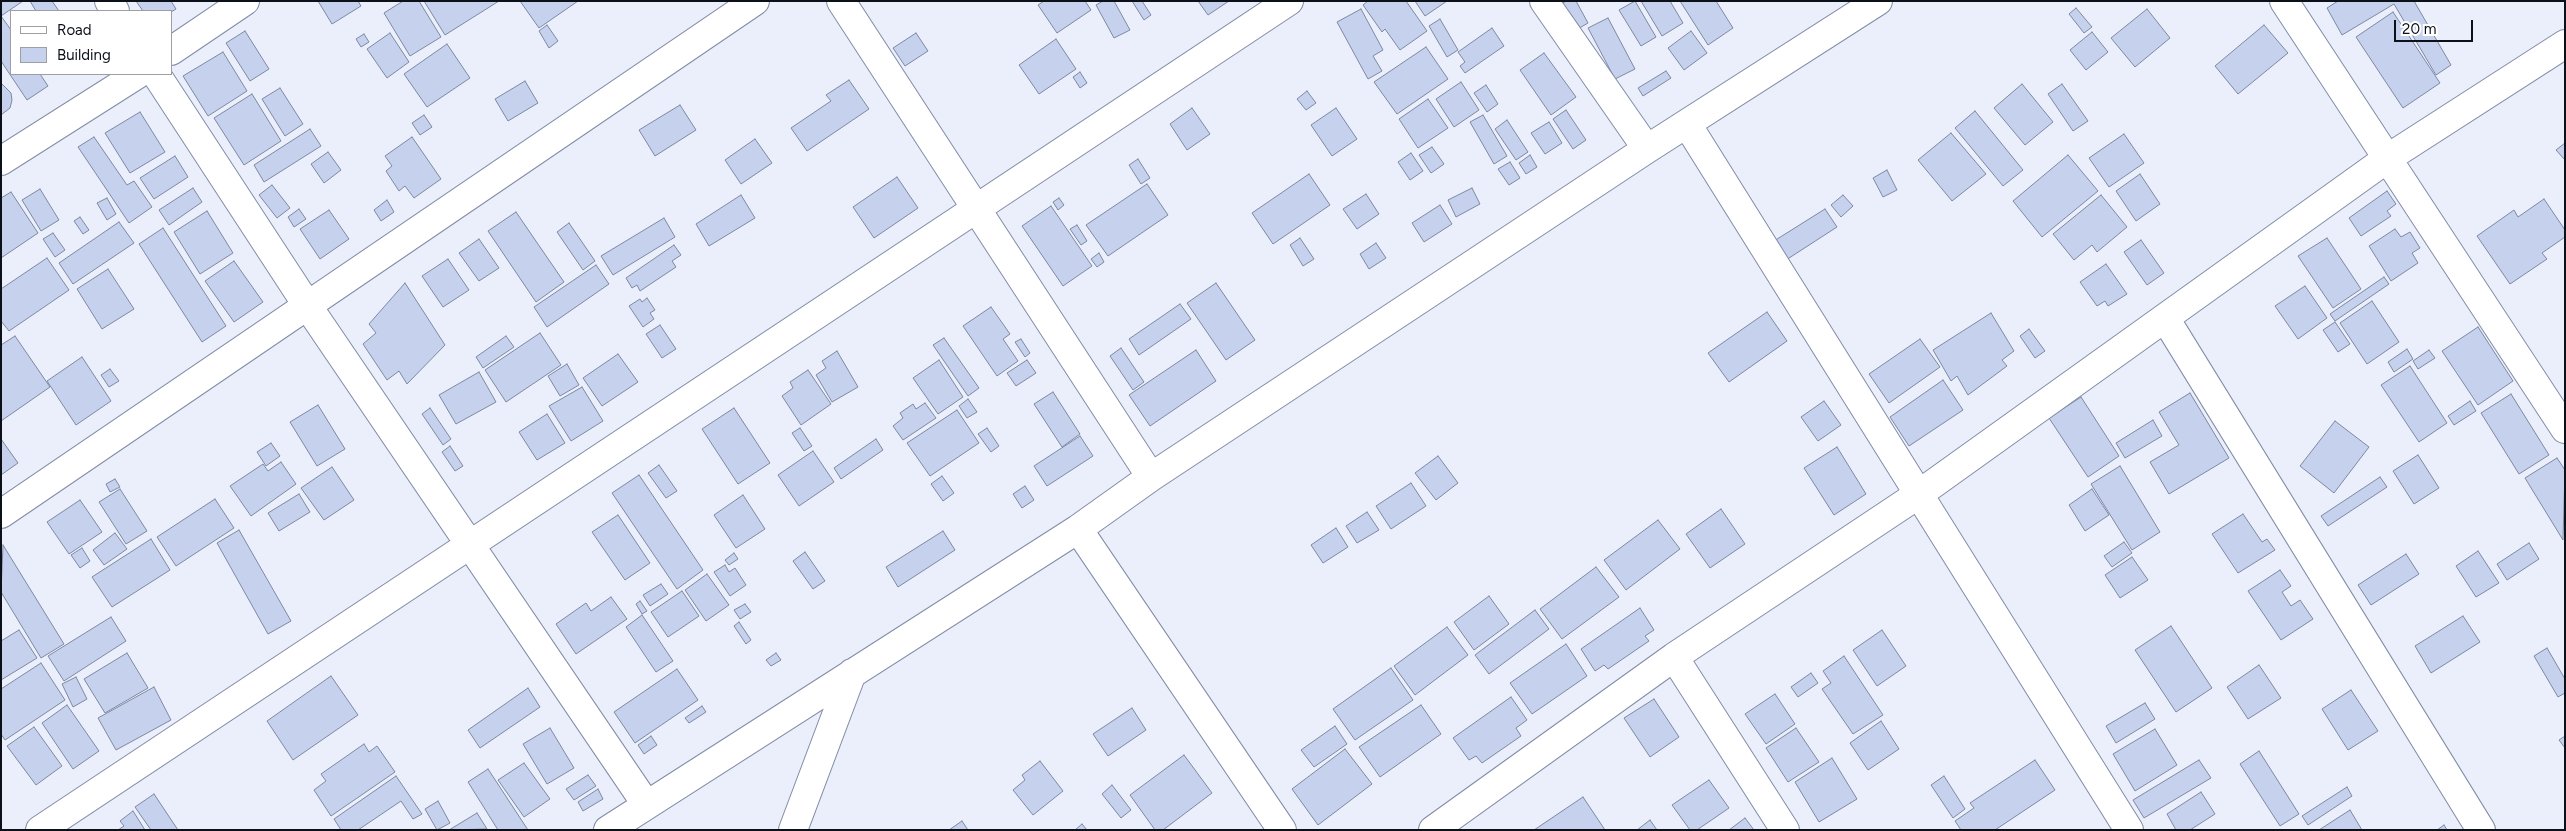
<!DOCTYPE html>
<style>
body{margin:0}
#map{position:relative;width:2566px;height:831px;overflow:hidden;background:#eaeffb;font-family:Figtree,sans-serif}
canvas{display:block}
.frame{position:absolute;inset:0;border:2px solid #0c1019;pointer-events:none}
.legend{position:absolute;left:10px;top:10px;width:162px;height:65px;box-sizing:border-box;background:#fff;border:1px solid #9e9fa3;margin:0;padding:6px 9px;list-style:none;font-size:15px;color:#0c1019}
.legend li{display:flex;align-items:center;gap:10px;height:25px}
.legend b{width:25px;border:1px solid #9e9fa3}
.scale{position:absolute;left:2394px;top:20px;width:79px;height:22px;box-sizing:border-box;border:2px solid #0c1019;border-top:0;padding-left:6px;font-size:15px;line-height:18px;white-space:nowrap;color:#0c1019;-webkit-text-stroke:4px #fff;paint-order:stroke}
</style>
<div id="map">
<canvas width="2566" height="831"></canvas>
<div class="frame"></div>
<ul class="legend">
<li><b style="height:6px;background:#fff"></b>Road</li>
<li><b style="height:14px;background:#c5d1ed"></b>Building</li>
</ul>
<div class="scale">20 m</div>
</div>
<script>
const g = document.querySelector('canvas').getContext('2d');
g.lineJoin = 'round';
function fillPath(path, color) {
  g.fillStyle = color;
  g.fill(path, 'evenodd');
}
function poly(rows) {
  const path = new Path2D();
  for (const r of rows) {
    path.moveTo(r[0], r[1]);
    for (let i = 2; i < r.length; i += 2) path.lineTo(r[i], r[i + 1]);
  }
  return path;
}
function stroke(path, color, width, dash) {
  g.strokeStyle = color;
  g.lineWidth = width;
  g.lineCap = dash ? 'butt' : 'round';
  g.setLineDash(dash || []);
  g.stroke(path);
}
const building = poly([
 [1,1,23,1,1,16,11,30,11,74,40,74,48,86,27,100,1,61,1,1],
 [30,1,52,1,59,11,36,11,30,1],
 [136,1,171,1,176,9,171,12,143,11,136,1],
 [318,1,358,1,361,6,332,24,318,1],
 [403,1,419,1,441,37,410,56,384,13,403,1],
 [424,1,499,1,445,35,424,1],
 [520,1,578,1,539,28,520,1],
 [1044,1,1085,1,1091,10,1057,33,1038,5,1044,1],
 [1103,1,1114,1,1130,30,1114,38,1096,5,1103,1],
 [1132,1,1142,1,1151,15,1144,20,1132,1],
 [1198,1,1229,1,1208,15,1198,1],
 [1368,1,1406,1,1427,31,1400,50,1385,29,1382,32,1363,5,1368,1],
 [1415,1,1447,1,1425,16,1415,1],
 [1566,1,1576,1,1588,23,1576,30,1561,4,1566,1],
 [1635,1,1656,37,1641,46,1619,10,1635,1],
 [1641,1,1670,1,1683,23,1662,36,1641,1],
 [1680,1,1716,1,1733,28,1708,45,1680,1],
 [2338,1,2414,1,2451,65,2436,75,2394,4,2342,35,2327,8,2338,1],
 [2076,8,2092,27,2084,33,2069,14,2076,8],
 [1361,9,1383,50,1373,56,1382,71,1368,79,1337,22,1361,9],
 [2147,9,2170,38,2135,67,2111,38,2147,9],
 [2393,12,2440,83,2403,108,2356,37,2393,12],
 [1608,18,1635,69,1615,79,1588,28,1608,18],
 [1440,19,1458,50,1447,57,1429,26,1440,19],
 [547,25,558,41,549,48,539,31,547,25],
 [2264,25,2288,53,2238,94,2215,66,2264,25],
 [1492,28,1504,46,1465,73,1460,66,1465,62,1458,52,1492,28],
 [245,31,269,69,250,81,226,43,245,31],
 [1691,31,1707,53,1684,70,1668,48,1691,31],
 [2092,32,2108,52,2086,70,2070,50,2092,32],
 [390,33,409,62,387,78,367,49,390,33],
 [916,33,928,51,905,66,893,48,916,33],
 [364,34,369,42,361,47,356,39,364,34],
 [1056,39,1076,69,1039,94,1019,65,1056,39],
 [447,44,470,78,427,107,404,74,447,44],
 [1426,47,1448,79,1397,114,1374,82,1426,47],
 [223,52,247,91,208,116,183,76,223,52],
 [1544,53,1576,97,1551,115,1520,70,1544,53],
 [1666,71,1671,78,1643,96,1638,88,1666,71],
 [1080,72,1087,83,1080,88,1073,77,1080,72],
 [849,80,869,109,807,151,791,128,831,101,826,95,849,80],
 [525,81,538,103,508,121,495,99,525,81],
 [1461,82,1479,110,1454,127,1436,99,1461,82],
 [1,83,11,93,12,100,10,108,1,115,1,83],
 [2022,84,2053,122,2025,145,1994,108,2022,84],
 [2062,84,2088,121,2073,131,2048,94,2062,84],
 [1486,85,1498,104,1487,112,1474,93,1486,85],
 [280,88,303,124,285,136,262,99,280,88],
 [1307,91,1316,103,1306,110,1297,99,1307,91],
 [252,94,281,141,244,165,214,118,252,94],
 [1428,99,1448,128,1418,148,1399,119,1428,99],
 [680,105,696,130,655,156,639,130,680,105],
 [1192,108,1210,134,1187,150,1170,124,1192,108],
 [1336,108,1357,139,1332,156,1311,125,1336,108],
 [1566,110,1586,140,1573,149,1553,119,1566,110],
 [1975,111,2023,170,2003,186,1955,128,1975,111],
 [140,112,165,152,130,173,105,133,140,112],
 [424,115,432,127,420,135,412,123,424,115],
 [1483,115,1507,156,1494,164,1470,122,1483,115],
 [1507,120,1528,152,1516,160,1495,129,1507,120],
 [1549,122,1562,143,1545,154,1531,133,1549,122],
 [310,129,321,146,264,182,254,165,310,129],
 [1951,133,1986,174,1952,201,1918,160,1951,133],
 [2124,134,2144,163,2109,187,2089,158,2124,134],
 [94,137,127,185,134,181,152,207,129,223,78,147,94,137],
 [412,137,441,179,414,198,405,186,399,191,386,171,392,166,385,156,412,137],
 [755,139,772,163,741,184,725,160,755,139],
 [2565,143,2565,160,2556,150,2565,143],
 [1432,147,1444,164,1431,173,1419,155,1432,147],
 [328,152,341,170,324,183,311,164,328,152],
 [1411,153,1423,171,1410,180,1398,162,1411,153],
 [1530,155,1537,167,1526,174,1519,163,1530,155],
 [2068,155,2098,191,2042,237,2013,201,2068,155],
 [175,156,188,177,154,199,140,178,175,156],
 [1138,159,1150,178,1141,184,1129,165,1138,159],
 [1510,162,1520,178,1509,185,1498,169,1510,162],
 [1887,170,1897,190,1883,197,1873,178,1887,170],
 [1309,174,1330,205,1273,244,1252,213,1309,174],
 [2140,174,2160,204,2136,221,2116,191,2140,174],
 [897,177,918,208,874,238,853,207,897,177],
 [1147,184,1168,215,1108,256,1086,225,1147,184],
 [272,185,290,208,277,218,259,195,272,185],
 [193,188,202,202,169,225,159,210,193,188],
 [1472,188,1480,204,1456,217,1448,200,1472,188],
 [40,189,59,220,41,231,22,200,40,189],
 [2387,191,2396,204,2387,211,2391,216,2361,236,2349,218,2387,191],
 [11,192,38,233,1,258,1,198,11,192],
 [1366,194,1379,214,1357,229,1343,209,1366,194],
 [741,195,755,218,709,246,696,224,741,195],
 [1843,195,1853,206,1841,217,1831,205,1843,195],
 [2101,195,2127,227,2097,252,2092,245,2074,260,2053,234,2101,195],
 [107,198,116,214,107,220,97,203,107,198],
 [1059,198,1064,205,1058,210,1053,202,1059,198],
 [2544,199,2565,230,2565,237,2542,253,2547,259,2510,284,2477,236,2514,210,2518,217,2544,199],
 [387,200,394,212,381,221,374,210,387,200],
 [1440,205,1452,224,1424,242,1412,223,1440,205],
 [1051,206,1092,266,1063,286,1022,226,1051,206],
 [299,209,306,219,294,227,288,217,299,209],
 [1825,209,1837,227,1786,260,1774,241,1825,209],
 [329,210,349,239,320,259,300,229,329,210],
 [207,211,233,253,200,274,174,232,207,211],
 [516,212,564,282,536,302,488,231,516,212],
 [80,217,89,230,83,234,74,221,80,217],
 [664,218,675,237,613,275,601,256,664,218],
 [119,222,134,243,73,284,59,263,119,222],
 [569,223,595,261,583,270,557,232,569,223],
 [1077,225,1087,241,1081,245,1070,229,1077,225],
 [163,228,226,326,202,342,139,244,163,228],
 [2395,229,2401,237,2410,232,2420,248,2412,253,2418,263,2391,281,2369,246,2395,229],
 [53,233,65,250,55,257,43,239,53,233],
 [1300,238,1314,259,1303,266,1290,245,1300,238],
 [2327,238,2361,289,2333,308,2298,256,2327,238],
 [479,239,499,268,479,281,459,253,479,239],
 [2141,240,2164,273,2147,285,2124,252,2141,240],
 [1376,243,1386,258,1369,269,1360,254,1376,243],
 [674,245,681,255,672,261,676,267,640,291,637,285,632,288,626,278,674,245],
 [1099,253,1104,262,1097,267,1091,259,1099,253],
 [47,258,69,290,9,331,1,321,1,289,47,258],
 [448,259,469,290,443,307,422,276,448,259],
 [234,261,263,302,234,322,205,281,234,261],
 [2106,264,2127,294,2108,306,2105,301,2097,306,2080,282,2106,264],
 [596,265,609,284,547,327,534,307,596,265],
 [108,269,134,309,102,329,77,289,108,269],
 [2384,277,2389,284,2335,321,2330,314,2384,277],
 [405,283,445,345,407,384,399,371,387,380,363,344,376,333,369,324,405,283],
 [1216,283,1255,340,1226,360,1187,303,1216,283],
 [2305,286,2327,318,2298,339,2275,306,2305,286],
 [647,298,655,310,650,313,654,319,643,327,629,306,640,299,642,302,647,298],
 [2372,301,2399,342,2367,364,2340,323,2372,301],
 [1180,304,1191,319,1139,355,1129,339,1180,304],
 [991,307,1010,334,1003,339,1018,361,997,376,963,326,991,307],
 [1767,312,1787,341,1729,382,1708,353,1767,312],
 [1991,313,2014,351,2002,360,2007,366,1968,395,1957,376,1951,381,1933,350,1991,313],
 [2335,322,2350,344,2338,352,2323,330,2335,322],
 [660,325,676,349,662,358,646,334,660,325],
 [2478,327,2513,381,2478,405,2442,351,2478,327],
 [2029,329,2045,351,2035,358,2020,336,2029,329],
 [540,333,561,365,506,402,485,370,540,333],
 [15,336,50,387,1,421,1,345,15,336],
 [506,336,514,347,483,368,476,357,506,336],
 [944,338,979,388,968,396,933,345,944,338],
 [1021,339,1030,353,1025,357,1015,342,1021,339],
 [1920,339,1940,367,1889,403,1869,374,1920,339],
 [1121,348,1144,382,1133,390,1110,356,1121,348],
 [2407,349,2413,359,2394,372,2388,362,2407,349],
 [1196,350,1216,381,1150,426,1129,395,1196,350],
 [2429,350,2435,358,2418,369,2413,361,2429,350],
 [837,351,858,387,832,402,816,375,826,368,822,361,837,351],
 [618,354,638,382,602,406,583,378,618,354],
 [82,357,111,401,76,425,47,381,82,357],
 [939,360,963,397,938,414,913,378,939,360],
 [1027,360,1036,373,1016,386,1007,373,1027,360],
 [567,364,579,385,560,396,548,376,567,364],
 [2410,366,2447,423,2419,442,2381,385,2410,366],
 [110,369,119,381,109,387,101,375,110,369],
 [808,370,831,404,801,425,782,396,793,388,790,382,808,370],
 [479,372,496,402,456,424,439,395,479,372],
 [1943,380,1963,410,1909,446,1890,417,1943,380],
 [582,387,603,421,571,441,549,406,582,387],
 [1053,392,1080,434,1062,447,1034,404,1053,392],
 [2190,393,2229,458,2169,494,2150,462,2179,445,2159,412,2190,393],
 [2511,394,2549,455,2519,474,2481,413,2511,394],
 [2081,397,2119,456,2088,477,2049,418,2081,397],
 [968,399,977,412,967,418,959,406,968,399],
 [1824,401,1841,425,1818,441,1801,417,1824,401],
 [2470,401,2476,411,2454,425,2448,416,2470,401],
 [925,403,936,418,903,440,893,426,903,418,900,413,913,404,916,409,925,403],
 [318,405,345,449,317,466,290,422,318,405],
 [430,408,451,439,443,445,422,414,430,408],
 [734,408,770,463,738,484,702,429,734,408],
 [957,410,979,443,930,476,907,443,957,410],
 [547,414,565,443,537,460,519,432,547,414],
 [2153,420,2162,436,2125,458,2116,443,2153,420],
 [2335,421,2369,447,2334,493,2300,466,2335,421],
 [800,428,812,446,804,451,792,433,800,428],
 [987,428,999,446,991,452,978,434,987,428],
 [1080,436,1093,456,1047,486,1034,466,1080,436],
 [1,439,18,463,1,475,1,439],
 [876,439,883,450,841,479,834,468,876,439],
 [271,443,280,456,266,466,257,452,271,443],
 [450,446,463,466,455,471,442,452,450,446],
 [1837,447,1866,494,1834,515,1804,468,1837,447],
 [813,451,834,482,799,506,778,475,813,451],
 [2418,455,2439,488,2414,504,2393,471,2418,455],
 [1438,456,1458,483,1436,500,1415,473,1438,456],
 [2557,458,2565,470,2563,540,2525,478,2557,458],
 [281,462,296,484,251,516,230,486,263,464,268,471,281,462],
 [659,465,677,491,666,498,648,473,659,465],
 [2120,466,2160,532,2132,550,2091,484,2120,466],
 [332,467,354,500,324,520,301,488,332,467],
 [639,475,703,570,677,589,612,493,639,475],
 [942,476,954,493,943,501,931,484,942,476],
 [2380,477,2387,487,2328,526,2321,516,2380,477],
 [115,479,120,487,110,492,106,484,115,479],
 [1411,483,1426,506,1391,529,1376,506,1411,483],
 [1025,486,1034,500,1022,508,1013,494,1025,486],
 [120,489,147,531,126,544,99,502,120,489],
 [2092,489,2109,515,2085,531,2069,505,2092,489],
 [299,494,310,512,279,531,268,513,299,494],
 [743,495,765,529,736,548,714,515,743,495],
 [215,499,234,528,176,566,157,537,215,499],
 [80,500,102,532,69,554,47,522,80,500],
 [1721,509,1745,544,1710,568,1686,534,1721,509],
 [1367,512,1379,530,1357,543,1346,526,1367,512],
 [2243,514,2262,542,2267,539,2275,550,2238,573,2212,534,2243,514],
 [618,515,650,563,625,580,592,532,618,515],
 [1658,520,1680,549,1626,590,1604,560,1658,520],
 [1336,528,1348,547,1323,563,1311,545,1336,528],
 [239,530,291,621,268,634,217,543,239,530],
 [943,531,955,550,898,587,886,567,943,531],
 [115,533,127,549,104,565,93,550,115,533],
 [151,539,170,570,112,607,92,577,151,539],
 [2124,542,2132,553,2112,567,2104,556,2124,542],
 [2529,543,2539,559,2507,580,2497,564,2529,543],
 [3,545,64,644,41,658,1,592,3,545],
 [82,548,90,561,80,568,71,555,82,548],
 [2478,551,2499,583,2476,597,2456,566,2478,551],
 [805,552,825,581,813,589,793,561,805,552],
 [734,553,738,559,729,565,725,560,734,553],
 [2406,554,2419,574,2371,605,2358,585,2406,554],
 [2132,557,2148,580,2120,598,2105,575,2132,557],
 [725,565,729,572,735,568,746,585,730,596,714,572,725,565],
 [1596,567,1619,597,1562,639,1540,609,1596,567],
 [2280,570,2291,586,2282,592,2291,606,2300,600,2313,619,2281,640,2248,591,2280,570],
 [707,574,729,605,706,621,685,590,707,574],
 [661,584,668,594,650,606,643,595,661,584],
 [682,591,699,616,668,637,651,612,682,591],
 [1489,596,1509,624,1474,650,1454,622,1489,596],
 [611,597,627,619,576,654,556,624,586,603,591,611,611,597],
 [640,601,647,611,642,614,636,604,640,601],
 [745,604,751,612,740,619,734,610,745,604],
 [1640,608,1654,630,1645,636,1649,641,1608,669,1604,665,1595,671,1581,649,1640,608],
 [1535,610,1549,629,1489,674,1475,655,1535,610],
 [642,615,673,661,656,672,626,627,642,615],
 [2463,616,2480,642,2431,673,2415,646,2463,616],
 [111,617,126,641,64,681,48,656,111,617],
 [739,622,751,640,746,644,734,626,739,622],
 [2171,626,2212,688,2176,712,2135,650,2171,626],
 [1447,627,1468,655,1415,695,1394,666,1447,627],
 [19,630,37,658,1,680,1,641,19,630],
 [1882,630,1906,666,1877,686,1853,650,1882,630],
 [1566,644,1587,676,1532,714,1510,683,1566,644],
 [2547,648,2565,679,2565,693,2558,697,2534,656,2547,648],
 [127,653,148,688,105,713,84,679,127,653],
 [776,653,781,660,771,666,766,660,776,653],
 [1844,656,1883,715,1853,734,1822,689,1831,683,1823,671,1844,656],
 [41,663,65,700,5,740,1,734,1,689,41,663],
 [2259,665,2281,698,2248,719,2227,687,2259,665],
 [1391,668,1413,700,1355,740,1333,709,1391,668],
 [677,669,698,700,635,743,614,712,677,669],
 [1811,673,1818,683,1798,697,1791,687,1811,673],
 [331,676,358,715,293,760,267,721,331,676],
 [76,677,87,699,73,707,62,684,76,677],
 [154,687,171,720,116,750,98,718,154,687],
 [528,688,540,707,480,748,468,730,528,688],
 [2351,690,2378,731,2348,750,2322,709,2351,690],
 [1775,694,1795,724,1766,744,1745,714,1775,694],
 [1511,697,1527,720,1516,728,1521,736,1482,763,1476,756,1469,760,1453,738,1511,697],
 [1654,699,1679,737,1650,757,1624,718,1654,699],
 [2145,703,2155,719,2116,743,2106,726,2145,703],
 [67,705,99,751,73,769,42,723,67,705],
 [1421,705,1441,734,1380,777,1359,747,1421,705],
 [702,706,706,712,689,723,685,718,702,706],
 [1132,708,1146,730,1108,756,1093,734,1132,708],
 [1881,721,1899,749,1868,770,1850,743,1881,721],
 [1335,726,1347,744,1314,767,1301,750,1335,726],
 [34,727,62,766,36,785,7,746,34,727],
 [550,728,574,768,547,784,523,744,550,728],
 [1796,728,1819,762,1788,782,1766,748,1796,728],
 [2155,729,2177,765,2135,791,2113,754,2155,729],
 [651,736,657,745,644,754,638,745,651,736],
 [2565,736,2565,748,2559,740,2565,736],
 [364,744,369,752,377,746,395,772,331,816,314,790,326,781,321,774,364,744],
 [1345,749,1372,784,1318,825,1292,789,1345,749],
 [2259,751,2299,814,2280,826,2240,764,2259,751],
 [1184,755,1212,793,1163,830,1155,830,1130,795,1184,755],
 [1832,758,1857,799,1819,822,1795,782,1832,758],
 [2035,760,2055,790,1995,830,1961,830,1955,821,1974,808,1970,803,2035,760],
 [2199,760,2211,778,2144,818,2133,800,2199,760],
 [1040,761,1063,791,1033,815,1013,790,1025,780,1022,775,1040,761],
 [524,763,550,799,524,817,498,780,524,763],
 [488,769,528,830,498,830,468,782,488,769],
 [588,775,596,786,574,800,566,789,588,775],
 [396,776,422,814,413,819,401,801,358,830,341,830,334,819,396,776],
 [1944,776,1965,809,1953,818,1931,785,1944,776],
 [1709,780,1729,808,1697,830,1690,830,1672,805,1709,780],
 [1112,785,1131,810,1121,818,1102,794,1112,785],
 [2347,787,2352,796,2308,825,2302,816,2347,787],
 [598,789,603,799,583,811,578,802,598,789],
 [2201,792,2215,814,2190,830,2176,830,2167,814,2201,792],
 [154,794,178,830,151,830,135,807,154,794],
 [1583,797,1605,830,1534,830,1583,797],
 [438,801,450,823,437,830,425,809,438,801],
 [2350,810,2362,830,2319,830,2350,810],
 [133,811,145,830,118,830,124,826,120,821,133,811],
 [477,813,487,829,449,830,477,813],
 [1745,818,1754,830,1729,830,1745,818],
 [1650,820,1657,830,1637,830,1650,820],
 [962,821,968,830,949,830,962,821],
 [1082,824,1087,830,1075,830,1082,824],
 [2444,825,2447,830,2437,830,2444,825]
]);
const minor = poly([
 [109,1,115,11],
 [841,1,1151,477],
 [1544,1,1647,149],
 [2284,1,2565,429],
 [171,51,245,1],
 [156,74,307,305,646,804],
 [1687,124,2129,830],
 [1,161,138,74],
 [2165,318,2481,830],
 [1,514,755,1],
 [1078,529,1282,830],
 [1674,657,1785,830],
 [40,830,1289,1],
 [608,830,1078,529,1151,477,1647,149,1878,1],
 [793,830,852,673],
 [1433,830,1674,657,1919,494,2388,158,2565,44]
]);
fillPath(building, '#c5d1ed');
stroke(building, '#7d88a1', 1);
stroke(minor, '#828ca6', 30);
stroke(minor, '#fff', 28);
</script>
